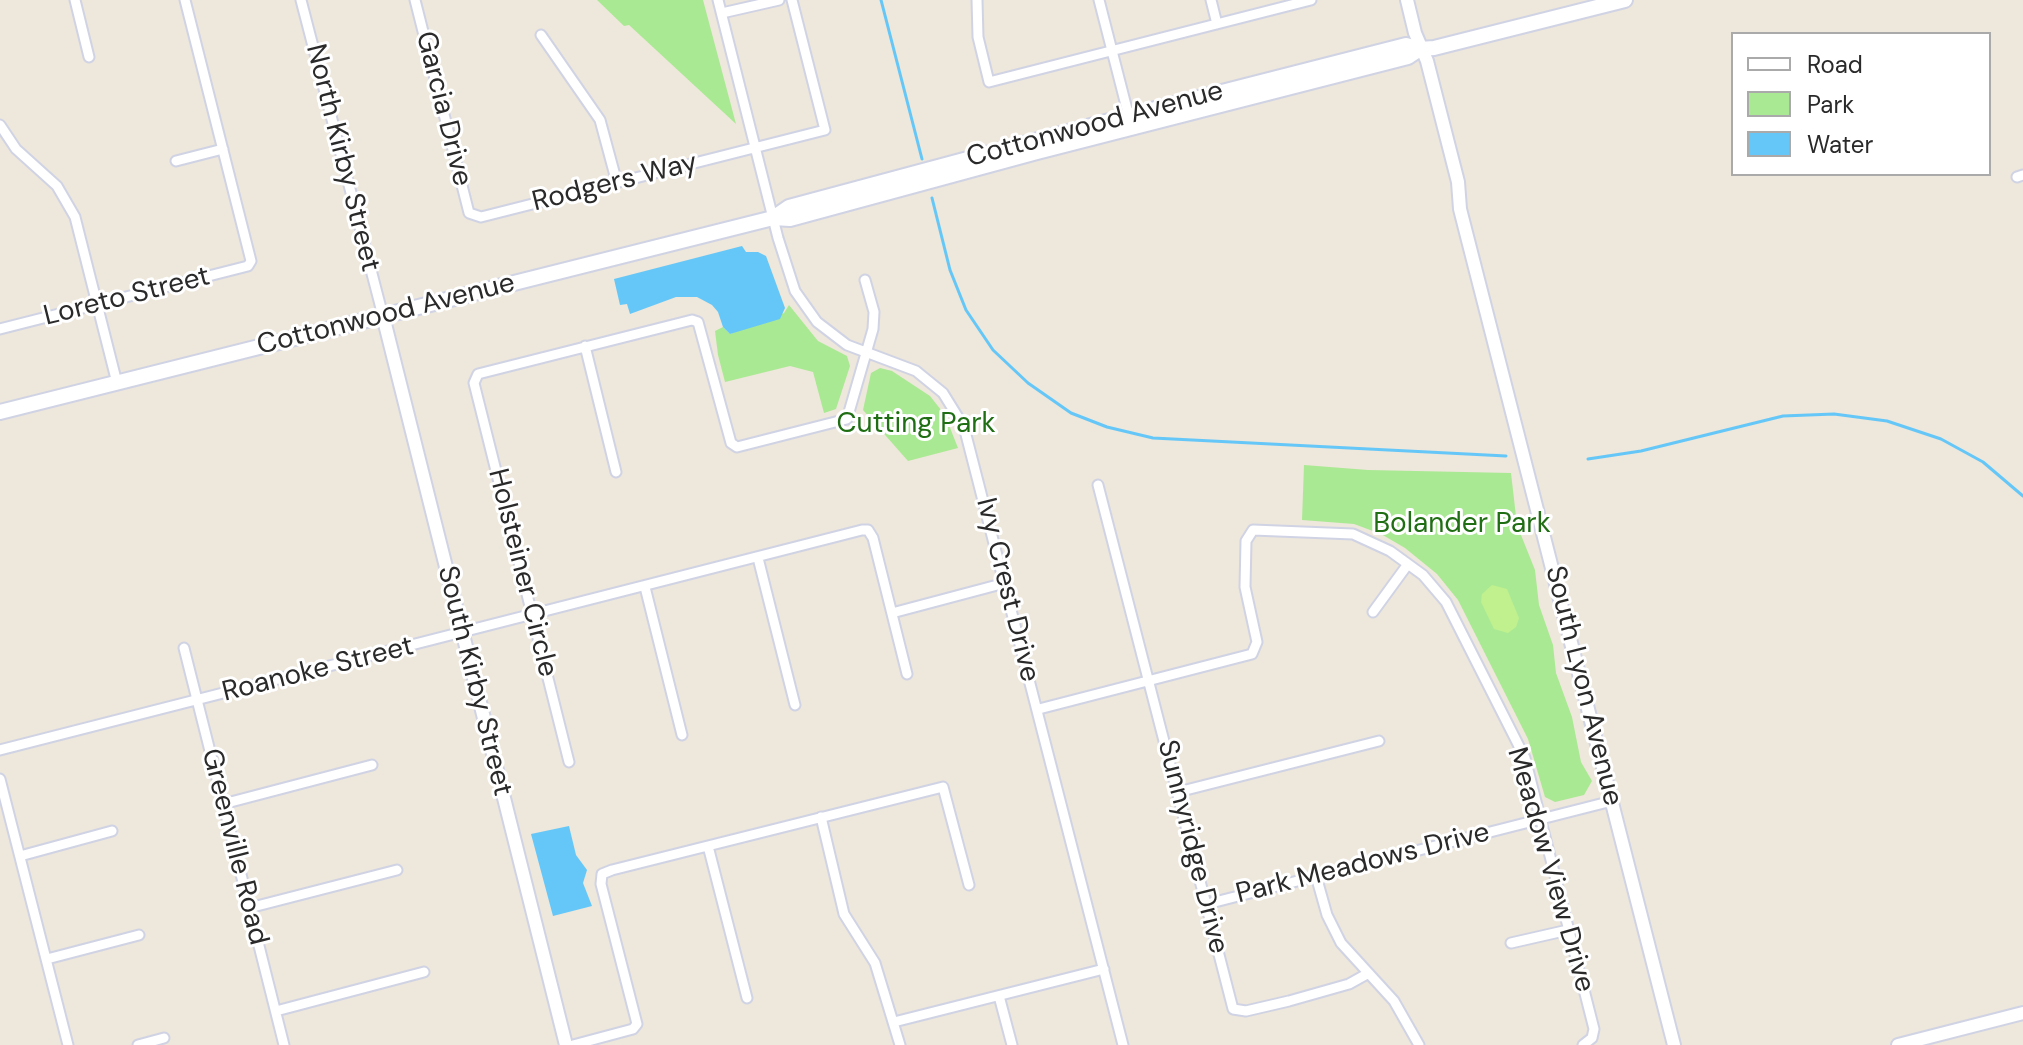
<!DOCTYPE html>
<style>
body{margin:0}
#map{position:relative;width:2023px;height:1045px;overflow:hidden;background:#eee7db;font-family:"DM Sans",sans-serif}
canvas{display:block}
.legend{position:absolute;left:1731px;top:32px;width:260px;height:144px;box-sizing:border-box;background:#fff;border:2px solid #aaa;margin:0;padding:10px 14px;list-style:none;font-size:24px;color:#2a2a2a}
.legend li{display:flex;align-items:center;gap:16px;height:40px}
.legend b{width:40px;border:2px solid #aaa}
</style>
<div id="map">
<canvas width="2023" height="1045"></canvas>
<ul class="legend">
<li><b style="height:10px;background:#fff"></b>Road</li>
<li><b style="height:22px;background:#aae993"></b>Park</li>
<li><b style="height:22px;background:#65c7f8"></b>Water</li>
</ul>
</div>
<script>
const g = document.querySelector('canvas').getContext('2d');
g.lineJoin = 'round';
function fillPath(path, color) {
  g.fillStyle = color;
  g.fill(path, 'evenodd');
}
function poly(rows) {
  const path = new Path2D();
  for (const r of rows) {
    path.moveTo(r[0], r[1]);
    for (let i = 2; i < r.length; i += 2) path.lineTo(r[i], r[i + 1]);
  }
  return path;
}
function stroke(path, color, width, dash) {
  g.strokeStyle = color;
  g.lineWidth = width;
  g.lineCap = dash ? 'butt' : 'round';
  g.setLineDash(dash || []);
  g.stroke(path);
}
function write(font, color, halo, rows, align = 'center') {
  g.font = font + ' "DM Sans",sans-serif';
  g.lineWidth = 6;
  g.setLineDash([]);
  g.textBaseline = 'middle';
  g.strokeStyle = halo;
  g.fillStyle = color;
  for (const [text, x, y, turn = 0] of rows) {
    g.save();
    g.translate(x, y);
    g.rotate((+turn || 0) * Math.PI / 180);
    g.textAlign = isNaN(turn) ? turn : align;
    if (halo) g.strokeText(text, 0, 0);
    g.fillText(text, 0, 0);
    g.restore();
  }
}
const green = poly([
 [597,0,703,0,736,124,629,25,624,26],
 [789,305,818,341,847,356,850,366,836,409,824,413,813,372,790,366,725,382,718,355,715,331,723,327,730,334,784,313],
 [880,368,892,371,930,396,945,415,958,448,908,461,863,410,871,373],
 [1304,465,1368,470,1511,473,1517,525,1535,570,1539,605,1553,645,1556,673,1572,717,1581,762,1592,781,1584,795,1555,802,1545,797,1528,739,1458,600,1437,574,1405,548,1381,534,1354,524,1302,520]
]);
const pitch = poly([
 [1492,585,1507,589,1519,618,1516,627,1508,633,1494,629,1481,602,1482,594]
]);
const water = poly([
 [742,246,746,252,758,252,766,256,785,308,780,319,730,334,723,327,718,312,712,305,697,297,676,297,630,314,627,304,620,305,614,279],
 [569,826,576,855,587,870,583,883,592,906,553,916,531,834]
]);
const stream = poly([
 [881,0,922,159],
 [932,198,950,270,966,310,993,350,1028,383,1071,413,1107,427,1153,438,1506,456],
 [1588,459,1641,451,1783,416,1834,414,1887,421,1941,439,1983,462,2023,496]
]);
const minor = poly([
 [75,0,89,57],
 [301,0,383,316],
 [415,0,469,213,481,217,825,130,792,0],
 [718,0,778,238,795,291,817,322,847,345,916,371,943,393,964,427,1123,1045],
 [977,0,978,37,989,82,1311,0],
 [1099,0,1130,121],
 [1211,0,1217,24],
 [722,13,779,0],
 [541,35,600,120,617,183],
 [0,125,16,149,57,186,75,217,117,383],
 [176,161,223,149],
 [2017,177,2023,175],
 [0,329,248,266,251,261,185,0],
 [585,346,616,472],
 [1098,485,1233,1009,1246,1011,1289,1001,1349,984,1367,974],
 [758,558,795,705],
 [645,587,682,735],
 [1373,612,1408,564],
 [892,613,1005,583],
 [184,648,284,1045],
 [1039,709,1252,654,1257,642,1245,587,1246,541,1253,530,1353,534,1390,551,1423,575,1446,602,1525,758,1594,1029,1592,1038,1583,1045],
 [0,750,862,530,868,530,873,538,907,674],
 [569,762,474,383,478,374,692,320,698,322,731,443,737,447,847,419,873,329,874,312,865,280],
 [0,779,68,1045],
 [1178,792,1379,741],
 [223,804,372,765],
 [821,817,844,914,875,963,900,1045],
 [708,846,747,998],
 [20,856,112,831],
 [1316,876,1327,915,1341,943,1394,1001,1419,1045],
 [1207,904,1612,801],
 [249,908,397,870],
 [1511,943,1568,930],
 [47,959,139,935],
 [999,996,1012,1045],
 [276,1011,424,972],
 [894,1022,1104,969],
 [138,1045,164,1038],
 [573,1045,633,1029,637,1024,601,884,602,874,612,870,943,787,969,885]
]);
const tertiary = poly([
 [1407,0,1415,33,1427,61,1458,182,1460,209,1674,1045],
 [383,316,566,1045],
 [1898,1045,2023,1013]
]);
const secondary = poly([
 [773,218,789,207,1128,116,1406,45,1420,49,1434,48,1625,0],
 [0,412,773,218,790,219,1037,152,1408,57,1420,49]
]);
const streetNames = [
 ["Garcia Drive",443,109,76],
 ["Cottonwood Avenue",1095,125,-15],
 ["North Kirby Street",342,158,76],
 ["Rodgers Way",615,183,-14],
 ["Loreto Street",127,297,-14],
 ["Cottonwood Avenue",386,315,-14],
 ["Holsteiner Circle",522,573,76],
 ["Ivy Crest Drive",1007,590,76],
 ["Roanoke Street",318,670,-14],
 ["South Kirby Street",474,681,76],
 ["South Lyon Avenue",1583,686,76],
 ["Greenville Road",234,847,76],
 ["Sunnyridge Drive",1192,847,76],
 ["Park Meadows Drive",1363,864,-14],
 ["Meadow View Drive",1550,870,74]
];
const parkNames = [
 ["Cutting Park",916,425],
 ["Bolander Park",1462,525]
];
fillPath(green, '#aae993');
fillPath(pitch, '#c0f18e');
fillPath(water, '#65c7f8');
stroke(stream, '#65c7f8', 3);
stroke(minor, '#d0d3e4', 13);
stroke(tertiary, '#d0d3e4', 16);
stroke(secondary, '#d0d3e4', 18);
stroke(minor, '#fff', 9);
stroke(tertiary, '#fff', 12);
stroke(secondary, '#fff', 14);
write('28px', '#2a2a2a', '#fff', streetNames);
write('28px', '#206e14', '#fff', parkNames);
</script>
